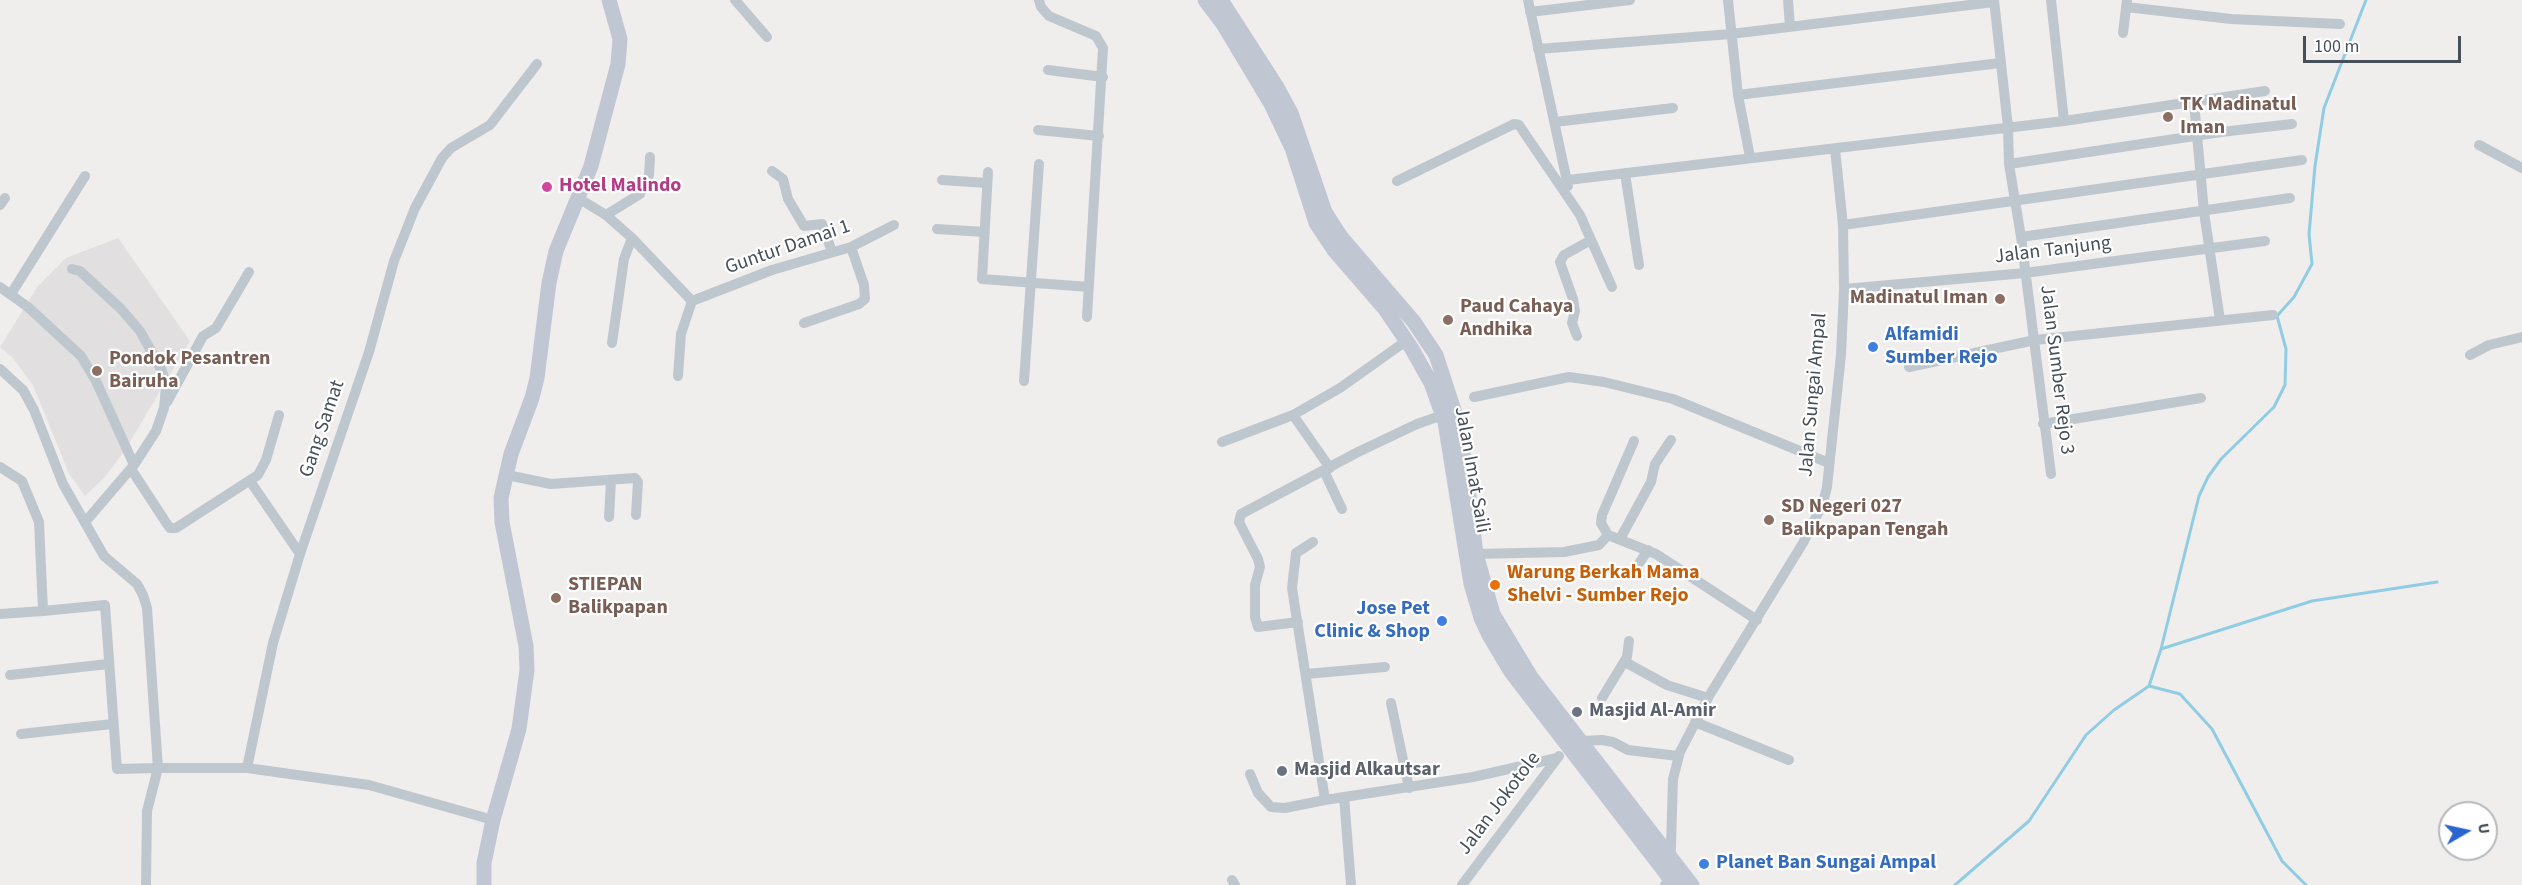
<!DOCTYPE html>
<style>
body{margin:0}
#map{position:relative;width:2522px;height:885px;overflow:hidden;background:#f0eeed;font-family:"Source Sans 3",sans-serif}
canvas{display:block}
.north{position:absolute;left:2438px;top:801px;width:60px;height:60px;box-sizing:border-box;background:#fff;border:2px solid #b5b9bd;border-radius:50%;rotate:81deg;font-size:16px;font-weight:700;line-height:24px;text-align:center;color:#474f59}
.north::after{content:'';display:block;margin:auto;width:21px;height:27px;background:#2965cf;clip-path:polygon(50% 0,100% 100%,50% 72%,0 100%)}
.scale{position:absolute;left:2303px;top:36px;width:158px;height:27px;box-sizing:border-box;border:3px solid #474f59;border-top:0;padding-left:8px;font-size:18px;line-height:21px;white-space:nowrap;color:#474f59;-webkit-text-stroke:4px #fff;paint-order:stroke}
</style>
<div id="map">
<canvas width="2522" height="885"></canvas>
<div class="north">U</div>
<div class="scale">100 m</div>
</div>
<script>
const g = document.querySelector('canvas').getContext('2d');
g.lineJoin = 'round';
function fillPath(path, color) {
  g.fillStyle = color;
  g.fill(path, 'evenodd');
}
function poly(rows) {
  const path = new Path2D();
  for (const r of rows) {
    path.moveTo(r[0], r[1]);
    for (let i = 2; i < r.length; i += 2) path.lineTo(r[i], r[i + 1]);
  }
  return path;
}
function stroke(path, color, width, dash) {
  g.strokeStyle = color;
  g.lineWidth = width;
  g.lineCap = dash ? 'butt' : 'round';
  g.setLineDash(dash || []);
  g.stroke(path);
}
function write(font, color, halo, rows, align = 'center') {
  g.font = font + ' "Source Sans 3",sans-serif';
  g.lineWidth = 4.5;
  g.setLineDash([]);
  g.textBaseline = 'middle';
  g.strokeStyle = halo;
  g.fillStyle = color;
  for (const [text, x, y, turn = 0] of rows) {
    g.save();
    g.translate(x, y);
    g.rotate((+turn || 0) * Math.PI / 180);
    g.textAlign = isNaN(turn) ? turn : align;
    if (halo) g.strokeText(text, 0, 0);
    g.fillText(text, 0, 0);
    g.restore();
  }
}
const education = poly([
 [118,238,190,341,125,450,105,477,85,496,69,474,33,385,12,357,0,347,38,286,66,258]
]);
const stream = poly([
 [2161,649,2312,601,2437,582],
 [2149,686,2161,649,2199,496,2208,477,2221,459,2274,407,2285,385,2286,349,2277,316,2294,297,2312,264,2309,234,2315,166,2324,108,2366,0],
 [1955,885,2029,821,2086,735,2114,710,2149,686,2180,694,2212,729,2282,861,2306,885]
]);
const street = poly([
 [735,0,767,37],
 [1039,0,1041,7,1049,16,1096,36,1103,48,1087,317],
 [1528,0,1568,186],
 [1728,0,1738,95,1750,157],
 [1788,0,1790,27],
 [1994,0,2008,127,2009,164,2021,237,2051,474],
 [2051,0,2064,121],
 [2126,7,2231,19,2340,24],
 [1530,12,1630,0],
 [2123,33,2127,0],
 [1538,49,1731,34,1994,2],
 [1048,70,1103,77],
 [1738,95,2000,63],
 [2194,102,2204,212,2220,320],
 [1555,122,1673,108],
 [1038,130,1099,136],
 [2479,145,2522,168],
 [2009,164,2221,132,2292,124],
 [772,171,783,179,788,199,804,226,822,224,832,252],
 [988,172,982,279,1089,287],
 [1625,173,1639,265],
 [942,180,987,183],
 [1568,180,2064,121,2265,91],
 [1397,181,1514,124,1519,125,1580,215,1612,287],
 [578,198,606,215,632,238,692,301,681,334,678,376],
 [0,205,5,198],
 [606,215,640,194,649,175,650,157],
 [1843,225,2302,160],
 [937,229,985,232],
 [2021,237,2290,198],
 [72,269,80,271,121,309,140,331,162,371,166,387,164,408,156,431,134,465,86,521],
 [0,287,28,307,81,356,96,381,134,465],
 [1844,289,2025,273,2265,241],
 [11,294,85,176],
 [692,301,772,270,851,247,894,225],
 [804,323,859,304,865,299,864,285,851,247],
 [1577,336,1572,323,1575,311,1573,299,1560,262,1564,255,1591,240],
 [612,343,624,259,632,238],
 [2470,355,2489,345,2522,337],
 [1909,367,2035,340,2273,315],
 [0,369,23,390,34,410,63,484,104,556,137,584,143,595,147,608,158,768,247,768,369,785,493,820],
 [1024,381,1039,164],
 [1474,397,1569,377,1604,382,1673,399,1829,463],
 [167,402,203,336,216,328,249,272],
 [2043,424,2201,398],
 [1222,442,1293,415],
 [0,467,22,481,39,522,43,611,0,614],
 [1330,468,1293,415,1340,388,1406,341],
 [131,469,167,524,170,528,176,528,258,475,266,460,279,415],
 [1324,471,1342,509],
 [507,475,551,484,635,478,638,482,636,515],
 [250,481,300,554],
 [609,517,611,481],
 [1608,535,1656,554,1757,620],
 [1608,535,1601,523,1602,515,1634,441],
 [1620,539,1651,482,1655,464,1671,440],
 [1313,542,1296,553,1292,588,1325,800,1473,777,1557,758],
 [1476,554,1564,552,1599,545,1608,535],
 [1640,562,1648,550],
 [43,611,105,605,117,769,158,768,147,811,146,885],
 [1298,622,1258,627,1255,617,1255,585,1260,567,1258,559,1239,522,1241,514,1358,452,1417,424,1443,415],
 [1625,662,1667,685,1708,698],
 [1306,674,1385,667],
 [10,675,108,664],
 [1602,698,1627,657,1629,641],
 [1391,703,1409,788],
 [1695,722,1789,760],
 [21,734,112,724],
 [1582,741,1602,740,1613,742,1628,750,1678,756],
 [247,768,273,643,300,554,369,352,394,261,415,208,442,158,451,148,490,125,537,64],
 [1250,774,1258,793,1271,807,1285,808,1325,800],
 [1344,797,1351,885],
 [1232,880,1235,885],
 [1462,885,1559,756],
 [1665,885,1670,879,1673,779,1680,752,1709,696,1803,543,1823,503,1827,487,1841,355,1844,289,1843,225,1835,149]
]);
const secondary = poly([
 [1205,0,1223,24,1271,104,1292,148,1316,223,1334,250,1385,309,1412,349,1431,383,1445,422,1471,584,1481,618,1490,637,1511,672,1675,885],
 [1221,0,1277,87,1291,113,1325,212,1341,237,1414,322,1436,355,1456,416,1465,464,1476,554,1493,614,1531,677,1692,885],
 [484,885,484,863,493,820,519,729,527,670,526,646,502,522,501,498,511,454,532,398,537,378,549,283,556,251,591,166,618,64,620,39,609,0]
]);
const markers = [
 [2168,117,6,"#8d6e63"],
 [547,187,6,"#d1479c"],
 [2000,299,6,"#8d6e63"],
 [1448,320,6,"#8d6e63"],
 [1873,347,6,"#3f7fe0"],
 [97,371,6,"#8d6e63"],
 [1769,520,6,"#8d6e63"],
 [1495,585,6,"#e8710a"],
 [556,598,6,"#8d6e63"],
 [1442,621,6,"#3f7fe0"],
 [1577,712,6,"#6b7280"],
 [1282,771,6,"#6b7280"],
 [1704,864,6,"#3f7fe0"]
];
const educationNames = [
 ["TK Madinatul",2180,106],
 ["Iman",2180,129],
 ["Madinatul Iman",1988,299,"right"],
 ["Paud Cahaya",1460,308],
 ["Andhika",1460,331],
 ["Pondok Pesantren",109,360],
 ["Bairuha",109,383],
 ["SD Negeri 027",1781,508],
 ["Balikpapan Tengah",1781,531],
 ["STIEPAN",568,586],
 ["Balikpapan",568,609]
];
const hotelNames = [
 ["Hotel Malindo",559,187]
];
const streetNames = [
 ["Guntur Damai 1",788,248,-19],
 ["Jalan Tanjung",2053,251,-7],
 ["Jalan Sumber Rejo 3",2056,370,83],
 ["Jalan Sungai Ampal",1814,395,-85],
 ["Gang Samat",323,429,-71],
 ["Jalan Imat Saili",1471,470,80],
 ["Jalan Jokotole",1500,804,-53]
];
const shopNames = [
 ["Alfamidi",1885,336],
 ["Sumber Rejo",1885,359],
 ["Jose Pet",1430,610,"right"],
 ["Clinic & Shop",1430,633,"right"],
 ["Planet Ban Sungai Ampal",1716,864]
];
const foodNames = [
 ["Warung Berkah Mama",1507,574],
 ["Shelvi - Sumber Rejo",1507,597]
];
const worshipNames = [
 ["Masjid Al-Amir",1589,712],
 ["Masjid Alkautsar",1294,771]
];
fillPath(education, '#e1dfdf');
stroke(stream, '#90cce4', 3);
stroke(street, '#bfc7ce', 10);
stroke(secondary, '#c0c7d3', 15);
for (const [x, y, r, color] of markers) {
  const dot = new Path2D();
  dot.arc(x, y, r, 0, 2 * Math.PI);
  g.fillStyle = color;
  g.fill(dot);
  stroke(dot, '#fff', 2);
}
write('bold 20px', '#785e54', '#fff', educationNames, 'left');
write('bold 20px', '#b23c85', '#fff', hotelNames, 'left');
write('20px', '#474f59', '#fff', streetNames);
write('bold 20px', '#366cbe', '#fff', shopNames, 'left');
write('bold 20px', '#c56008', '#fff', foodNames, 'left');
write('bold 20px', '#5b616d', '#fff', worshipNames, 'left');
</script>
